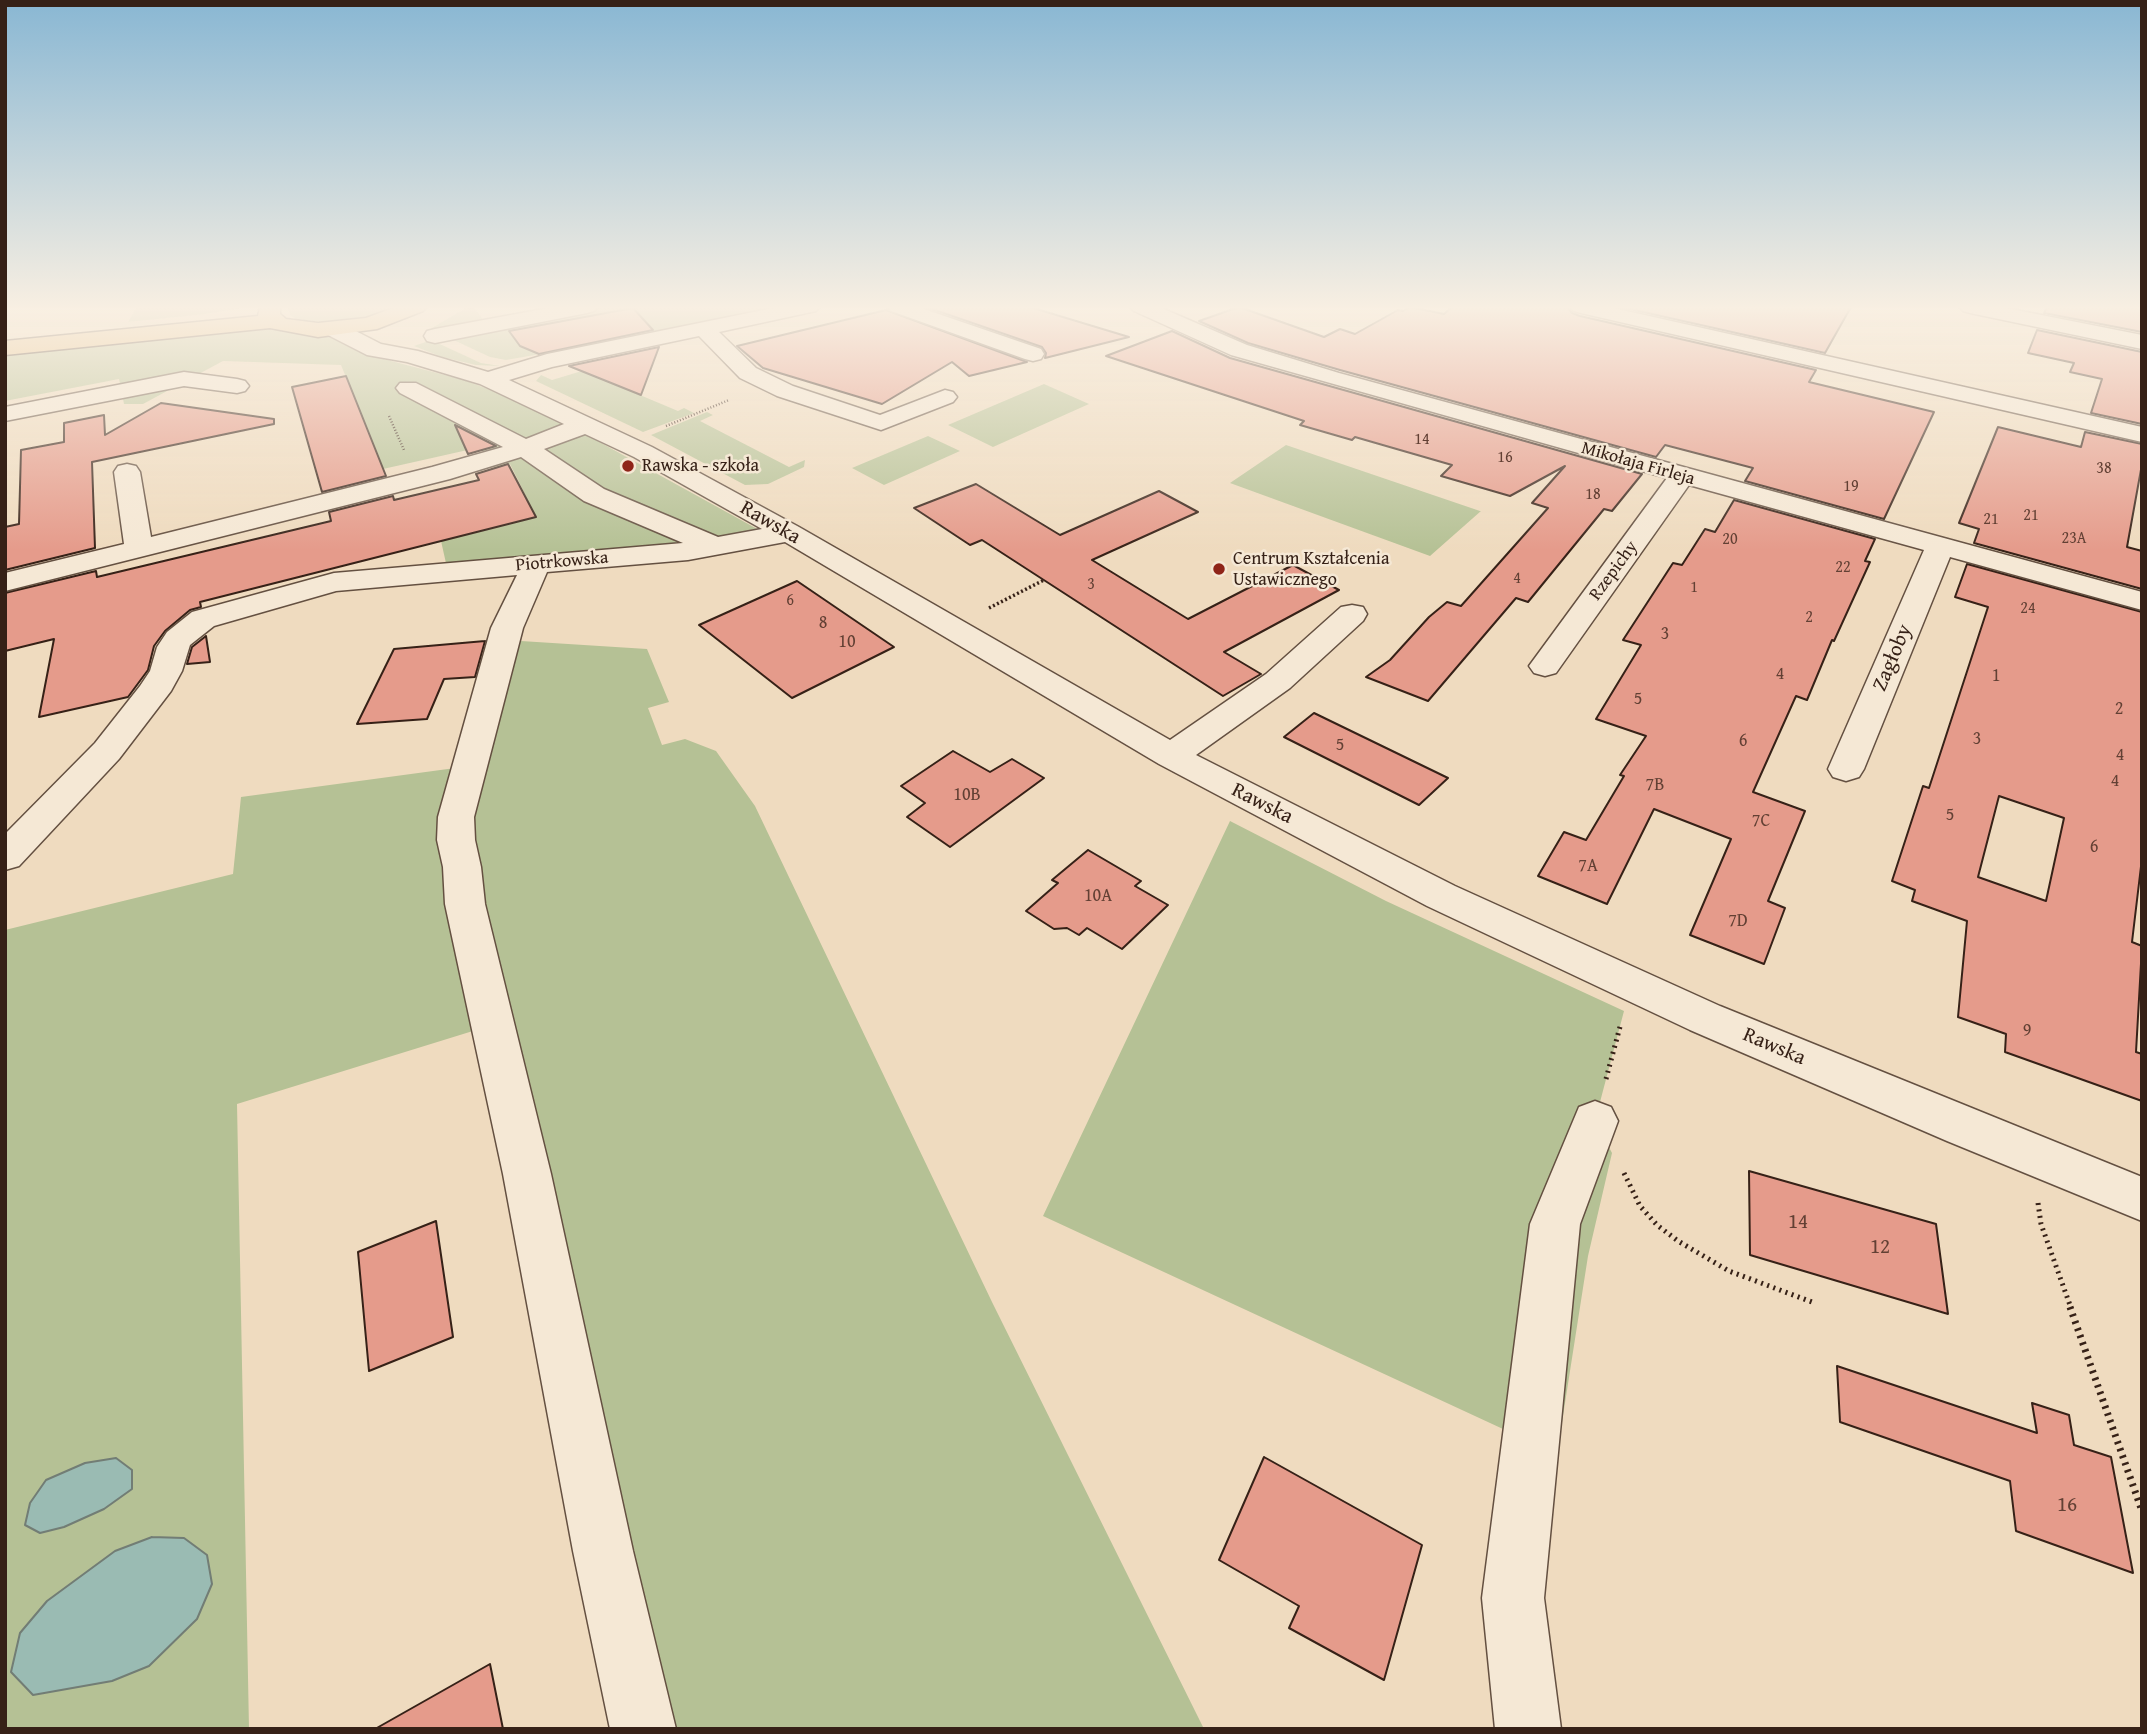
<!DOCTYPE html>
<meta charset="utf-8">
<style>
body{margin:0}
#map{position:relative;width:2147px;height:1734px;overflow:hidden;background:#efdbbf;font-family:"Gentium Book Plus",serif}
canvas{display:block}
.frame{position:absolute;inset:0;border:7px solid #362117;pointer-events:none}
</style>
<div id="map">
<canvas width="2147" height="1734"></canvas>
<div class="frame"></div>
</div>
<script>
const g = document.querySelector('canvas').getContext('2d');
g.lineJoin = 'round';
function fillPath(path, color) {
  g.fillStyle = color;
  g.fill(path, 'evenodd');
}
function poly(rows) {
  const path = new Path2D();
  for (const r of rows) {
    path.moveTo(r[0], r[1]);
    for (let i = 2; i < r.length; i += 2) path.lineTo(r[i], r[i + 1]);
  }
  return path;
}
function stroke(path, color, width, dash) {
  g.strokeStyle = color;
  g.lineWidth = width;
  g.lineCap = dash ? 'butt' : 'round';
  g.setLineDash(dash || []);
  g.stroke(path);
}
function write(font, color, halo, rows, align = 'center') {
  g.font = font + ' "Gentium Book Plus",serif';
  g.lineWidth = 5;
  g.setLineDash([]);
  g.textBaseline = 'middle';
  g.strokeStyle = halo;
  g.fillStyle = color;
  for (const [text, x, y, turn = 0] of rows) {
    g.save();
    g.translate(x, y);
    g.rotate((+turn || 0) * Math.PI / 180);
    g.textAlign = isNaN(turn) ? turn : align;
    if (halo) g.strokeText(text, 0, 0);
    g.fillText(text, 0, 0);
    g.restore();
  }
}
const green = poly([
 [137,307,245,307,206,314,128,322],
 [288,307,398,307,369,318,331,323,296,319,290,315],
 [586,307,773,307,575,348,506,360,490,357,430,329,466,308,475,309,488,326],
 [267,327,284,332,330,336,376,357,464,380,488,389,594,439,770,536,448,572,441,541,536,517,517,478,510,464,490,468,481,447,383,469,341,365,223,361,143,404,124,404,119,379,5,401,5,355],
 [431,340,481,363,500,366,476,365,442,357,414,346],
 [595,367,590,374,678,411,684,408,694,413,643,432,536,381,541,375,552,380],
 [1044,384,1089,404,993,447,948,425],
 [707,412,713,415,700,421,789,467,805,460,804,467,768,484,745,485,651,435],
 [928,436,960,451,884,485,852,468],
 [1286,445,1480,511,1481,511,1430,556,1230,483],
 [505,640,647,649,669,702,648,708,662,745,685,739,716,751,755,806,992,1302,1204,1729,639,1729,489,1026,237,1104,249,1729,5,1729,5,930,233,874,241,797,470,766],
 [1230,821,1386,901,1624,1011,1595,1121,1612,1153,1588,1256,1557,1454,1043,1216]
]);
const water = poly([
 [116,1458,132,1470,132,1489,104,1509,64,1527,40,1533,25,1525,30,1503,46,1480,85,1463,116,1458],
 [152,1537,184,1538,207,1555,212,1584,197,1619,149,1666,112,1681,33,1695,11,1672,20,1633,47,1601,115,1551,152,1537]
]);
const building = poly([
 [926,307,1030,307,1129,337,1045,358,1046,353,1042,347,926,307],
 [1239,307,1324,337,1340,329,1355,334,1398,310,1403,311,1410,307,1444,314,1452,307,1567,307,1572,313,1580,316,1816,370,1809,382,1934,412,1884,519,1745,481,1753,468,1665,445,1656,457,1340,370,1248,343,1199,321,1239,307],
 [1621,307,1851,307,1825,353,1621,307],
 [2047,307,2142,307,2142,332,2044,313,2047,307],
 [633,308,653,330,539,354,520,346,509,331,633,308],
 [886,310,1027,362,969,376,952,362,882,404,763,368,737,346,886,310],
 [2037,330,2142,352,2142,424,2091,413,2102,379,2070,372,2074,363,2028,353,2037,330],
 [1172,331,1230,358,1642,474,1612,511,1604,509,1528,602,1516,598,1428,701,1366,677,1390,660,1429,617,1447,602,1461,606,1548,508,1532,503,1565,466,1510,496,1441,476,1452,465,1355,437,1352,440,1300,425,1304,421,1106,356,1172,331],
 [659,347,641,395,569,366,659,347],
 [346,376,386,476,322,492,292,387,346,376],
 [161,403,274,419,274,424,92,462,95,548,5,570,5,527,19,524,21,450,64,442,64,423,104,415,105,435,161,403],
 [455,425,496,446,468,454,455,425],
 [1998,427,2081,447,2085,432,2142,444,2142,464,2127,547,2142,551,2142,589,1974,543,1979,529,1959,523,1998,427],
 [508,464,536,517,200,602,201,607,190,610,165,631,154,646,148,670,128,697,39,717,54,639,5,651,5,593,96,571,97,577,331,521,329,512,393,496,394,500,479,480,476,474,508,464],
 [976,484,1060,535,1159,491,1198,512,1092,560,1188,619,1293,565,1339,590,1224,652,1261,674,1223,696,982,540,970,545,914,508,976,484],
 [1734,500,1875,539,1865,561,1870,562,1834,641,1832,640,1807,700,1796,696,1753,792,1805,811,1768,901,1785,908,1764,964,1690,935,1731,839,1654,809,1607,904,1538,876,1564,832,1586,840,1624,776,1620,775,1646,736,1596,719,1641,645,1623,640,1673,563,1682,565,1705,529,1715,532,1734,500],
 [1967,564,2142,612,2142,858,2132,942,2142,946,2136,1052,2142,1054,2142,1101,2005,1052,2006,1034,1958,1017,1967,921,1912,901,1915,890,1892,881,1923,786,1929,788,1988,607,1955,597,1967,564],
 [1999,796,2064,818,2046,901,1978,877,1999,796],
 [797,581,894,647,792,698,699,625,797,581],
 [206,636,210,662,187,664,192,647,206,636],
 [485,641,475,677,444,679,427,719,357,724,394,649,485,641],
 [1314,713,1448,778,1419,805,1284,737,1314,713],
 [953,751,990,772,1012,759,1044,778,950,847,907,817,925,803,901,786,953,751],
 [1088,850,1141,881,1135,886,1168,905,1122,949,1087,928,1079,935,1067,928,1054,929,1026,911,1058,883,1052,880,1088,850],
 [1749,1171,1936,1224,1948,1314,1750,1255,1749,1171],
 [436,1221,453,1337,369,1371,358,1252,436,1221],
 [1837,1366,2037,1433,2032,1403,2069,1415,2074,1445,2111,1457,2133,1573,2016,1531,2010,1481,1840,1422,1837,1366],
 [1264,1457,1422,1545,1384,1680,1289,1628,1299,1606,1219,1560,1264,1457],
 [490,1664,503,1729,375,1729,490,1664]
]);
const pathFar3 = poly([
 [389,416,404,450],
 [666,426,729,400]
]);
const pathFar2 = poly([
 [989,608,1044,580]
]);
const pathFar1 = poly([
 [1606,1079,1621,1023],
 [1624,1173,1640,1206,1657,1225,1678,1241,1729,1271,1812,1302],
 [2038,1203,2041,1224,2071,1308]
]);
const path = poly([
 [2070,1307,2142,1511]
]);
const minor = poly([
 [554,307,598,307,594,311,587,313,435,343,427,341,424,336,427,331,435,329,554,307],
 [778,307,820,307,816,311,719,332,756,368,793,386,880,415,945,390,953,392,957,397,953,402,881,430,777,396,740,378,699,336,552,367,509,380,652,447,799,527,1170,740,1266,674,1341,607,1352,605,1363,607,1367,614,1363,621,1290,688,1196,755,1455,886,1720,1006,2142,1177,2142,1221,1947,1141,1690,1030,1427,906,1159,764,785,542,688,560,547,572,523,628,474,817,475,840,481,867,485,904,551,1174,633,1551,676,1729,610,1729,573,1551,503,1174,445,904,443,867,437,840,438,817,491,628,517,575,336,591,214,626,190,645,182,671,171,691,119,759,19,866,5,870,5,834,95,743,140,686,150,671,157,647,167,632,192,612,334,573,683,543,584,501,521,457,450,479,5,591,5,573,124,544,114,472,118,466,127,464,136,466,140,472,151,537,432,467,503,447,400,393,396,388,400,383,416,383,526,439,564,424,480,384,407,362,367,355,326,334,323,329,326,324,342,324,381,344,418,351,488,372,547,354,778,307],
 [585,434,634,457,762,529,718,537,604,489,544,449,585,434],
 [887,307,918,307,1041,349,1044,354,1041,359,1033,361,1025,359,891,311,887,307],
 [1130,307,1159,307,1247,345,1339,373,2142,592,2142,610,1950,557,1864,769,1859,777,1846,781,1833,777,1828,769,1924,550,1689,485,1556,673,1545,676,1534,673,1529,666,1667,478,1231,355,1134,311,1130,307],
 [1570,307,1609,307,2142,427,2142,442,1581,313,1574,311,1570,307],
 [1959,307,2001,307,2142,335,2142,349,1970,313,1963,311,1959,307],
 [184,372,237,379,245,381,249,386,245,391,237,393,184,386,5,421,5,407,184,372],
 [1595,1101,1611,1107,1618,1121,1580,1224,1544,1598,1561,1729,1495,1729,1482,1598,1530,1224,1579,1107,1595,1101]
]);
const major = poly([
 [260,307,280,307,280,314,286,319,318,323,366,318,396,307,427,307,423,311,377,329,318,337,270,328,5,355,5,341,258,316,260,307]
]);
const markers = [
 [628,466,7,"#8f2418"],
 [1219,569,7,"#8f2418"]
];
const farNumbernames = [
 ["14",1422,440],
 ["16",1505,458],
 ["38",2104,469],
 ["19",1851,487],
 ["18",1593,495],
 ["21",2031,516],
 ["21",1991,520],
 ["23A",2074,539],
 ["20",1730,540],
 ["22",1843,568],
 ["4",1517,579],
 ["3",1091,585],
 ["1",1694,588],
 ["6",790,601],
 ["24",2028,609],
 ["2",1809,618]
];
const farStreetnames = [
 ["Mikołaja Firleja",1638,464,16],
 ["Piotrkowska",562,562,-5],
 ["Rzepichy",1614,571,-54]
];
const farPoinames = [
 ["Rawska - szkoła",642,466],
 ["Centrum Kształcenia",1233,559],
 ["Ustawicznego",1233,580]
];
const numberNames = [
 ["8",823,623],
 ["3",1665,634],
 ["10",847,642],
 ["4",1780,674],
 ["1",1996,676],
 ["5",1638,699],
 ["2",2119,709],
 ["3",1977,739],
 ["6",1743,741],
 ["5",1340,745],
 ["4",2120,755],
 ["4",2115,781],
 ["7B",1655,785],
 ["10B",967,795],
 ["5",1950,815],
 ["7C",1761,821],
 ["6",2094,847],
 ["7A",1588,866],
 ["10A",1098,896],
 ["7D",1738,921],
 ["9",2027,1031]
];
const streetNames = [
 ["Rawska",770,523,30],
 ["Zagłoby",1893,658,-67],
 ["Rawska",1262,804,27],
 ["Rawska",1774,1047,23]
];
const nearNumbernames = [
 ["14",1798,1223],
 ["12",1880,1248],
 ["16",2067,1506]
];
fillPath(green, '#b5c195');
fillPath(water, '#9abbb3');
stroke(water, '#727d75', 2);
fillPath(building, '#e59b8b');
stroke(building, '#362117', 2);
stroke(minor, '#645041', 3);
stroke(major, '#362117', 3);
stroke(pathFar3, '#362117', 2.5, [1, 2]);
stroke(pathFar2, '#362117', 3.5, [2, 2.5]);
stroke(pathFar1, '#362117', 5, [2, 4.5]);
stroke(path, '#362117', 7, [2.5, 5]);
fillPath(minor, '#f5e8d5');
fillPath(major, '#e8be80');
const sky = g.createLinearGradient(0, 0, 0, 550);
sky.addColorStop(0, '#89b7d3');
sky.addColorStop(0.56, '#f8efe2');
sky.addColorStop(1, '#f8efe200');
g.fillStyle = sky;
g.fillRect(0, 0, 2147, 550);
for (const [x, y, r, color] of markers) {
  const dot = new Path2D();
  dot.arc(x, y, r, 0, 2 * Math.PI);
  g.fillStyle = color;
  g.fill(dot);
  stroke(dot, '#f5e8d5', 2.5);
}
write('16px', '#624034', null, farNumbernames);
write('18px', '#362117', '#f5e8d5', farStreetnames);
write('18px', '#362117', '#f5e8d5', farPoinames, 'left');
write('18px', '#624034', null, numberNames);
write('21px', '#362117', '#f5e8d5', streetNames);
write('21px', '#624034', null, nearNumbernames);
</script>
